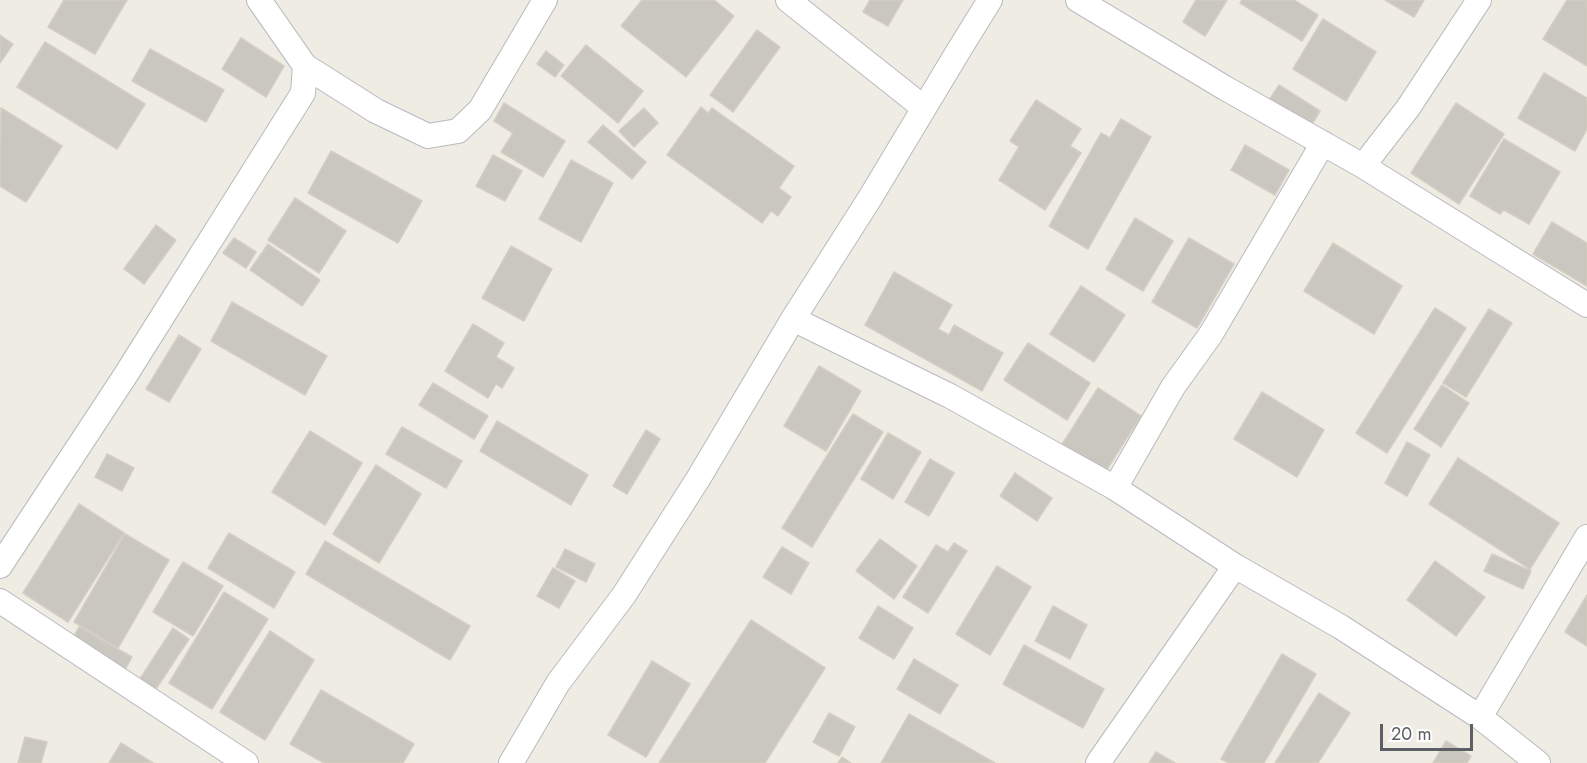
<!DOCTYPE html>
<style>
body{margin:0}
#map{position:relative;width:1587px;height:763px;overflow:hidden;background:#efece4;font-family:Jost,sans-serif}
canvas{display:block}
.scale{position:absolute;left:1380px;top:724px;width:93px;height:27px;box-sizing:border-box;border:3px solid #5c6065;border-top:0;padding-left:8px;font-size:18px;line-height:21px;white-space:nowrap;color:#5c6065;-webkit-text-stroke:4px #fff;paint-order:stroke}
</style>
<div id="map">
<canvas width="1587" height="763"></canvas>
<div class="scale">20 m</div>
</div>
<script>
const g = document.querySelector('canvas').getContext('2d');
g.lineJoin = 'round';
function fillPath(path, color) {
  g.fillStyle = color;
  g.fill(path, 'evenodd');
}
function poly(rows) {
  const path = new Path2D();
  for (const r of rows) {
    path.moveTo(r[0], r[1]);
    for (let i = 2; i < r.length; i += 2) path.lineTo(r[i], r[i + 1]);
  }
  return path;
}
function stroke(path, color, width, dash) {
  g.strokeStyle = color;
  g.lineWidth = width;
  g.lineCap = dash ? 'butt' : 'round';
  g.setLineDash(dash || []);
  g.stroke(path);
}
const building = poly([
 [64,0,127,0,95,54,48,27,64,0],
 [642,0,714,0,734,16,686,77,621,26,642,0],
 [870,0,903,0,888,26,863,12,870,0],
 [1196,0,1227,0,1205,36,1183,22,1196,0],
 [1242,0,1294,0,1318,15,1302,41,1240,3,1242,0],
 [1385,0,1424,0,1414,17,1385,0],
 [1567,0,1587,0,1587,66,1543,39,1567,0],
 [1323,19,1376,52,1346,101,1293,69,1323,19],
 [757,30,780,47,733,112,710,95,757,30],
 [0,35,13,44,0,63,0,35],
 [241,38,284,66,266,97,222,69,241,38],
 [45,42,145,104,117,149,17,87,45,42],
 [586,45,643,91,618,123,561,76,586,45],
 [150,49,224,90,206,122,132,81,150,49],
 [546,51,564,65,555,77,537,64,546,51],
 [1544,73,1587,98,1587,129,1575,151,1518,118,1544,73],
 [1279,85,1320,111,1311,126,1269,100,1279,85],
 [1036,100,1081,129,1070,146,1081,153,1045,210,999,180,1019,147,1010,141,1036,100],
 [504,103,565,141,543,177,501,152,513,133,494,121,504,103],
 [1456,103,1504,134,1459,204,1411,173,1456,103],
 [701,107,708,113,712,108,794,166,779,188,791,197,778,216,771,211,762,223,667,155,701,107],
 [1,108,62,146,26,202,0,186,1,108],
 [644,108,658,123,634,147,619,131,644,108],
 [1121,119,1151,137,1088,249,1049,226,1101,133,1110,138,1121,119],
 [603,125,646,162,632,179,588,142,603,125],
 [1504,139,1560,172,1529,224,1504,210,1500,214,1470,196,1504,139],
 [1245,145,1289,170,1275,195,1231,170,1245,145],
 [331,151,422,201,398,243,308,193,331,151],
 [493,155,522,171,505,201,476,186,493,155],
 [571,160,613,183,581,242,539,219,571,160],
 [295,198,346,231,319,273,268,240,295,198],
 [1135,218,1173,241,1143,291,1106,269,1135,218],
 [1552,222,1587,243,1587,286,1533,254,1552,222],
 [156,225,176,240,144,284,124,269,156,225],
 [234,238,256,252,246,268,223,253,234,238],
 [1189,238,1234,264,1197,328,1152,302,1189,238],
 [1333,243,1402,286,1374,334,1304,291,1333,243],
 [268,244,320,280,302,306,250,270,268,244],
 [511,246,552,269,524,321,482,298,511,246],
 [894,272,952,305,938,329,949,335,954,325,1003,353,982,391,865,325,894,272],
 [1081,286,1125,315,1094,362,1050,334,1081,286],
 [232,302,327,356,305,395,211,341,232,302],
 [1435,308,1466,328,1387,453,1356,433,1435,308],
 [1489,309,1512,323,1466,397,1443,383,1489,309],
 [473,324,504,343,496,357,514,368,502,388,496,384,488,398,445,371,473,324],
 [179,335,201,349,169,402,146,389,179,335],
 [1028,343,1090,383,1067,420,1004,380,1028,343],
 [819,366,861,391,826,451,784,426,819,366],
 [433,383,488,416,474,439,419,405,433,383],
 [1442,385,1469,403,1441,447,1414,429,1442,385],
 [1098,388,1141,416,1104,474,1061,446,1098,388],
 [1262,392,1324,430,1297,477,1234,439,1262,392],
 [853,414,883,432,812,547,782,528,853,414],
 [497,421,588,475,571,505,480,451,497,421],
 [402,427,462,461,446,488,386,454,402,427],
 [646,430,660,439,627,494,613,486,646,430],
 [310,431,362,463,325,525,272,492,310,431],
 [888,433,921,452,893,499,861,479,888,433],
 [1407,442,1430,455,1407,496,1385,483,1407,442],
 [107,454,134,468,122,491,95,477,107,454],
 [1458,458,1559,523,1530,569,1429,504,1458,458],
 [930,459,954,473,929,516,905,502,930,459],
 [376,465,421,494,379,563,333,534,376,465],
 [1015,473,1052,498,1037,521,1000,496,1015,473],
 [79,504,124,533,68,622,23,593,79,504],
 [229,533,295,572,274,608,208,568,229,533],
 [125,534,169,560,118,648,74,622,125,534],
 [880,539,917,566,894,599,856,571,880,539],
 [325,541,470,626,450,660,306,574,325,541],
 [954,543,967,551,928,613,903,597,936,545,948,552,954,543],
 [782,547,809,563,791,594,763,577,782,547],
 [565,549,595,564,586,582,556,567,565,549],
 [1492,554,1531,571,1523,589,1484,571,1492,554],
 [1435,561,1485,597,1456,636,1407,600,1435,561],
 [183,562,223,586,193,636,153,612,183,562],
 [997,566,1031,587,990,655,956,634,997,566],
 [553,568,575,581,559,608,537,596,553,568],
 [224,592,268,619,212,709,169,683,224,592],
 [1587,595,1587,646,1565,632,1587,595],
 [878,606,913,628,894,659,859,638,878,606],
 [1053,606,1087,625,1070,659,1035,641,1053,606],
 [751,620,825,668,765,763,659,763,751,620],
 [79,627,132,657,122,675,69,645,79,627],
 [173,628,189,639,152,695,136,685,173,628],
 [270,631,314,660,265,740,220,712,270,631],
 [1024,645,1104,689,1083,728,1003,684,1024,645],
 [1282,654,1316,674,1264,763,1229,763,1221,759,1282,654],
 [914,659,958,685,940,714,897,689,914,659],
 [652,661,690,684,646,757,608,735,652,661],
 [321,690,414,744,403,763,324,763,290,744,321,690],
 [1319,693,1350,713,1318,763,1275,763,1319,693],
 [829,713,855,727,839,756,813,742,829,713],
 [909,714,995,763,881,763,909,714],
 [25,737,47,742,41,763,18,763,25,737],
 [1446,741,1471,756,1467,763,1433,763,1446,741],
 [121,743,153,763,109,763,121,743],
 [1156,752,1175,763,1149,763,1156,752],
 [842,757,851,763,838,763,842,757]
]);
const street = poly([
 [259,0,305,66,376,111,428,136,458,131,480,110,545,0],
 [788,0,924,108],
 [1078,0,1225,88,1363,166,1587,305],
 [1363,166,1408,108,1479,0],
 [793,319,950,396,1115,488,1235,566,1341,627,1480,717,1538,763],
 [1115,488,1173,387,1211,334,1323,143],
 [0,566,125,376,303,93,305,66],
 [0,601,246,763],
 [1480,717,1587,537],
 [511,763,558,683,624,595,698,479,793,319,870,198,959,50,990,0],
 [1098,763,1235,566]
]);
fillPath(building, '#cac7c1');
stroke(building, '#d4cec2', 1.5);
stroke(street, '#b7babf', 26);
stroke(street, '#fff', 24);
</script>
